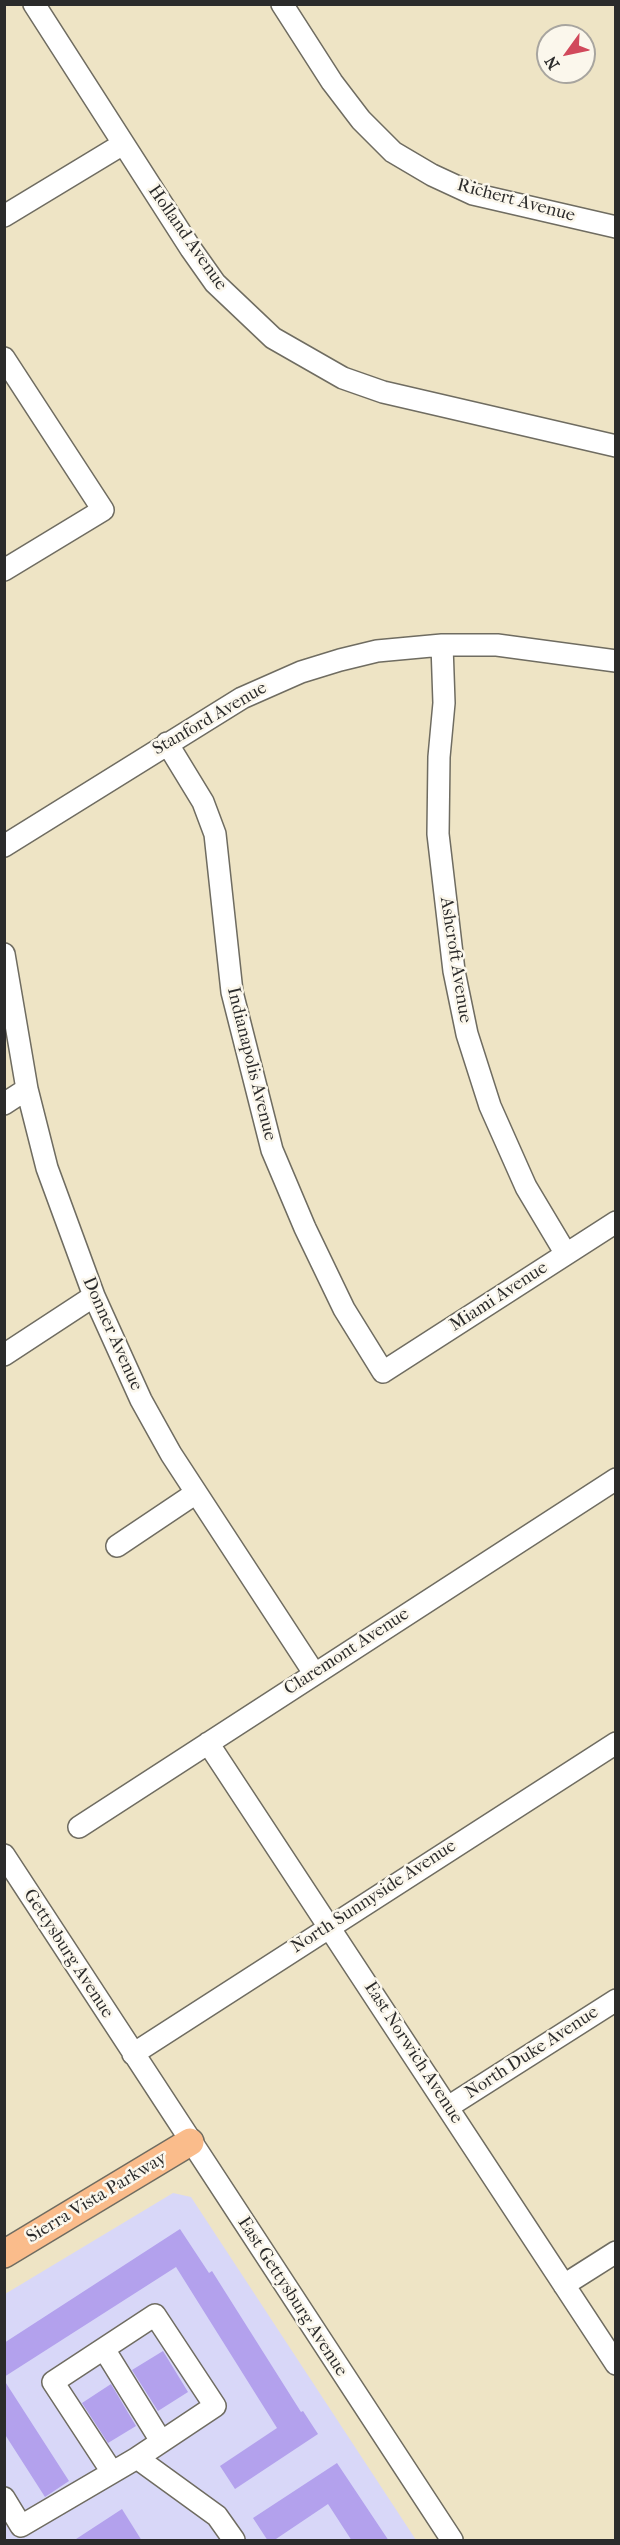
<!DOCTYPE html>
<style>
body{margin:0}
#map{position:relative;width:620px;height:2545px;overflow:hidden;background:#eee4c5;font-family:"IM FELL French Canon",serif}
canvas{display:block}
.frame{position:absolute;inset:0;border:6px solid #2b2b2b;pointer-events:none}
.north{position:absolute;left:536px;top:24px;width:60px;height:60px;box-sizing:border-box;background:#fbf7ec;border:2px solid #a8a59f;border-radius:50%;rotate:237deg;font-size:16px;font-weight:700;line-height:24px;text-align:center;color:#2b2b2b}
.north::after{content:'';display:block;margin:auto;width:21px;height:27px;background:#d1495b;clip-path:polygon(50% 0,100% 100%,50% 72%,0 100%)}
</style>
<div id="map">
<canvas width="620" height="2545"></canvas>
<div class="frame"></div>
<div class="north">N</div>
</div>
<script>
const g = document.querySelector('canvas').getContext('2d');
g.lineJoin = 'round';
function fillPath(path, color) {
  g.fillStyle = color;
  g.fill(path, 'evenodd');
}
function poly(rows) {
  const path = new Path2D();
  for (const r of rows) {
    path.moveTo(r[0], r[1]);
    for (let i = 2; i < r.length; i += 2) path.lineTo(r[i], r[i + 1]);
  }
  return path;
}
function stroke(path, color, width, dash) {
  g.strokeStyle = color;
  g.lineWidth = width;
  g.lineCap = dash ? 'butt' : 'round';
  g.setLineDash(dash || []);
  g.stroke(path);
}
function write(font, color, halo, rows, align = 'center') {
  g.font = font + ' "IM FELL French Canon",serif';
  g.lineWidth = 5;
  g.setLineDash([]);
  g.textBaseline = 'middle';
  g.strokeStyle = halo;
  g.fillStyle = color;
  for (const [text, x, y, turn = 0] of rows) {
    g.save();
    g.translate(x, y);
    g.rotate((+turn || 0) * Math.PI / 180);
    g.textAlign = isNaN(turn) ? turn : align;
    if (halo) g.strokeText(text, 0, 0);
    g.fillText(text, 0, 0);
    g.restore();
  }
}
const built = poly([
 [173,2193,191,2197,416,2540,6,2540,5,2294]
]);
const building = poly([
 [180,2229,209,2273,212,2271,301,2412,303,2411,318,2434,235,2489,220,2466,277,2428,176,2267,4,2377,4,2343],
 [163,2351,188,2392,158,2411,132,2370],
 [4,2380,69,2481,45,2497,4,2433],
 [111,2384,136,2426,108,2443,82,2403],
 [337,2463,389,2541,352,2541,328,2504,273,2541,268,2541,253,2518],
 [122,2509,142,2541,73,2541]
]);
const minor = poly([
 [34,4,191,249,215,283,273,338,343,378,383,392,616,446],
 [282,4,332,82,361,120,393,152,432,175,473,194,616,227],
 [4,216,123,144],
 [4,358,103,510,4,570],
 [442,645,444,703,439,757,438,834,454,971,467,1034,490,1106,526,1187,566,1254],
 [167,743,203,802,215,834,232,992,272,1150,305,1228,344,1309,383,1372,616,1222],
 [4,846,242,698,301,672,340,660,377,651,442,645,497,645,616,661],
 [4,954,27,1089,47,1168,94,1296,141,1400,171,1454,314,1673],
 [4,1104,27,1089],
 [4,1355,94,1296],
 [117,1546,196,1493],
 [208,1743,616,2364],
 [79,1827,616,1479],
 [4,1855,452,2540],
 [133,2054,616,1743],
 [448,2107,616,2000],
 [564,2285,616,2252],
 [104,2349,161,2441],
 [112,2472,53,2382,155,2315,215,2406,137,2458],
 [4,2498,21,2526,137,2458,217,2516,234,2540]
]);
const major = poly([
 [4,2254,190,2142]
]);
const streetNames = [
 ["Richert Avenue",516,201,15],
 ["Holland Avenue",187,238,55],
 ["Stanford Avenue",210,719,-30],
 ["Ashcroft Avenue",455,960,81],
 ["Indianapolis Avenue",251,1064,76],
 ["Miami Avenue",499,1297,-33],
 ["Donner Avenue",112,1334,66],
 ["Claremont Avenue",347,1652,-33],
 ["North Sunnyside Avenue",374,1897,-33],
 ["Gettysburg Avenue",68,1954,57],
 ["East Norwich Avenue",413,2053,57],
 ["North Duke Avenue",532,2053,-33],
 ["Sierra Vista Parkway",97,2198,-31],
 ["East Gettysburg Avenue",292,2297,57]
];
fillPath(built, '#d8d7f8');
fillPath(building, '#b3a1ed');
stroke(minor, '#6f6c61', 24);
stroke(major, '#6f6c61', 30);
stroke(minor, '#fff', 21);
stroke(major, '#fabc8b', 27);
write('18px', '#2b2b2b', '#fbf7ec', streetNames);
</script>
